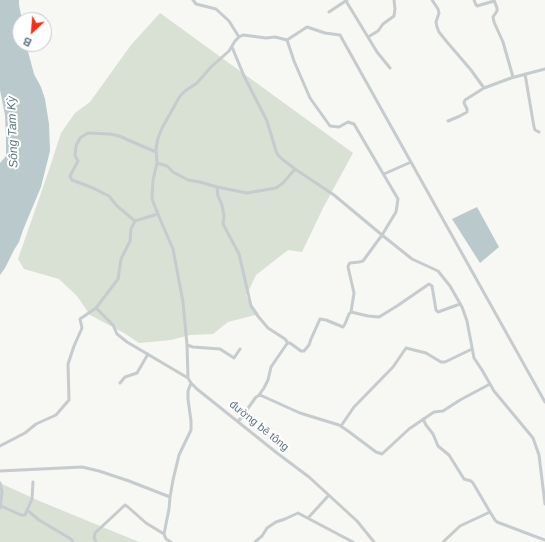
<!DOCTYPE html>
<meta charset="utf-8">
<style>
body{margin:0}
#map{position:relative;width:545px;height:542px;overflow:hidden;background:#f7f7f3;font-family:Arial,sans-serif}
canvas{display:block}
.north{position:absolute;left:12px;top:12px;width:40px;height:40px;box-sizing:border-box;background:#fff;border:1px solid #bfc9cd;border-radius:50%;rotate:206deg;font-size:11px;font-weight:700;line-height:16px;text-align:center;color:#5f7782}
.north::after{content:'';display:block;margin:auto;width:14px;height:18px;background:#f42d16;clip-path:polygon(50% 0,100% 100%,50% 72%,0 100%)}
</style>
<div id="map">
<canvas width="545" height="542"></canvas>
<div class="north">B</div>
</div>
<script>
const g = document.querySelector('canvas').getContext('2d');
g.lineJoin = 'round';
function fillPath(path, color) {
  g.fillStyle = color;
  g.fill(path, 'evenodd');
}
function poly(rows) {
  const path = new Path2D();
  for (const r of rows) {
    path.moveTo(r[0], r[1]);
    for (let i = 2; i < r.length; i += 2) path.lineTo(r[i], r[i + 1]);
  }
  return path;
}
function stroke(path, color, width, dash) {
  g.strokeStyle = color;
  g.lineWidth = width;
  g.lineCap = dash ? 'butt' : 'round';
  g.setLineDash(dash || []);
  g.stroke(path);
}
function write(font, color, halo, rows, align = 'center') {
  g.font = font + ' Arial,sans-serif';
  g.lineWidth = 4;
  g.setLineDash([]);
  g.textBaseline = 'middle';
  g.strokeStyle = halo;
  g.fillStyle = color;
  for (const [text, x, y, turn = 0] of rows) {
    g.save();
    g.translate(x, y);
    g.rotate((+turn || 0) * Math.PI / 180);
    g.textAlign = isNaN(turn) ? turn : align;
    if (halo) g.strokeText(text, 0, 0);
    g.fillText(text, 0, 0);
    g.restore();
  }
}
const green = poly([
 [160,13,353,153,323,208,302,252,288,250,256,275,246,296,259,314,228,322,213,334,190,335,171,340,139,343,124,333,90,315,77,296,59,279,24,269,18,259,48,173,61,133,75,113,90,102,131,45],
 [0,483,37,500,139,542,0,542]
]);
const water = poly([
 [0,0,19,0,19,5,22,20,20,20,20,44,26,44,34,74,41,87,45,99,49,124,50,151,41,187,23,230,19,242,14,250,5,268,0,275,0,163,6,156,6,137,5,115,0,90],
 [477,207,499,247,480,263,452,219]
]);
const street = poly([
 [193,0,196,4,216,9,229,21,239,37,243,35,266,38,275,37,287,40],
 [432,0,438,9,439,13,436,22,437,27,439,32,447,42,471,70,484,88],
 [474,0,476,5,477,6,494,1],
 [494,0,497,8,497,11,493,17,494,22,503,42,513,77],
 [346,1,377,52,390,68],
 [329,12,347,0],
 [239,37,235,41,229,51,211,67,197,83,185,91,180,96,162,128,158,138,156,149,157,163,153,180,152,199,160,219,173,249,183,302,187,345,188,378,191,383,197,389,277,453,309,477,357,521,374,542],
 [368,37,378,31,383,24,394,16,395,9,394,0],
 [232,47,244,76,267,121,276,151,278,155,282,159,295,169,334,195,382,235,363,261,359,262,350,263,349,264,348,267,354,293,351,312],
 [525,74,534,127,535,130,539,132],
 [448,121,460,116,467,112,467,109,464,103,465,100,484,88,511,78,545,69],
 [157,163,167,166,173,172,188,180,200,182,217,187,218,196,222,205,224,216,223,224,239,254,251,306,257,315,268,328,285,339,288,343],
 [384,174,411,162],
 [217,187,247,193,276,188,283,183,295,169],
 [135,221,117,206,109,196,93,188,72,180,70,176,78,161,75,156,76,146,80,138,88,133,110,134,119,136,156,152],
 [96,308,118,279,121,259,130,241,131,229,135,221,158,214],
 [187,345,193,347,220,349,234,358,240,349],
 [120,383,125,377,137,373,148,354],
 [259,395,264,388,268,380,271,367,286,345,288,343,290,343,301,351,304,351,309,345,311,339,320,319,326,320,343,327,345,324,349,314,351,312,368,316,379,317,397,306,429,284,432,286,436,310,438,312,460,304],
 [545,402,340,35,325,33,307,27,287,40,294,61,310,98,330,126,339,127,348,122,354,124,398,199,396,212,382,235,412,259,438,271,450,286,462,307,467,321,474,358,482,370,494,391,533,438,539,455,545,504],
 [423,419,426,425,433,434,438,446,449,455,464,479,471,481,473,483,490,512,460,526,443,542],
 [238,422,256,397,260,395,300,413,339,425,348,431,376,452,382,454,409,429,434,412,443,411,460,400,490,384],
 [341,426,354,407,393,367,406,348,426,353,441,362,445,362,472,349],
 [0,446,25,433,36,424,56,415,69,400,68,364,74,346,82,328,80,319,96,308,113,325,117,334,127,342,188,378],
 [0,471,82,467,99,471,129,481,170,497],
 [0,483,2,492,0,508],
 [1,506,21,515,25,515,32,499,33,482],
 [27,510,39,520,71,539,73,542],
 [490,512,495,520,497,522,545,540],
 [308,518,329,495],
 [96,542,94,538,95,533,125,505,128,507,146,523,164,534],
 [171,542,166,539,164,534,169,509,170,497,173,480,179,455,191,430,191,421,188,399,188,391,191,383],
 [255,542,262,536,267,528,276,522,285,519,298,513,353,542]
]);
const streetNames = [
 ["đường bê tông",259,426,39]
];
const waterNames = [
 ["Sông Tam Kỳ",13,132,-92]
];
fillPath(green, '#d9e0d4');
fillPath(water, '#bacacc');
stroke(street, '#c6cbce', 3);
write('11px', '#5f7782', '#fff', streetNames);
write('italic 12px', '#5a787c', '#fff', waterNames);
</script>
